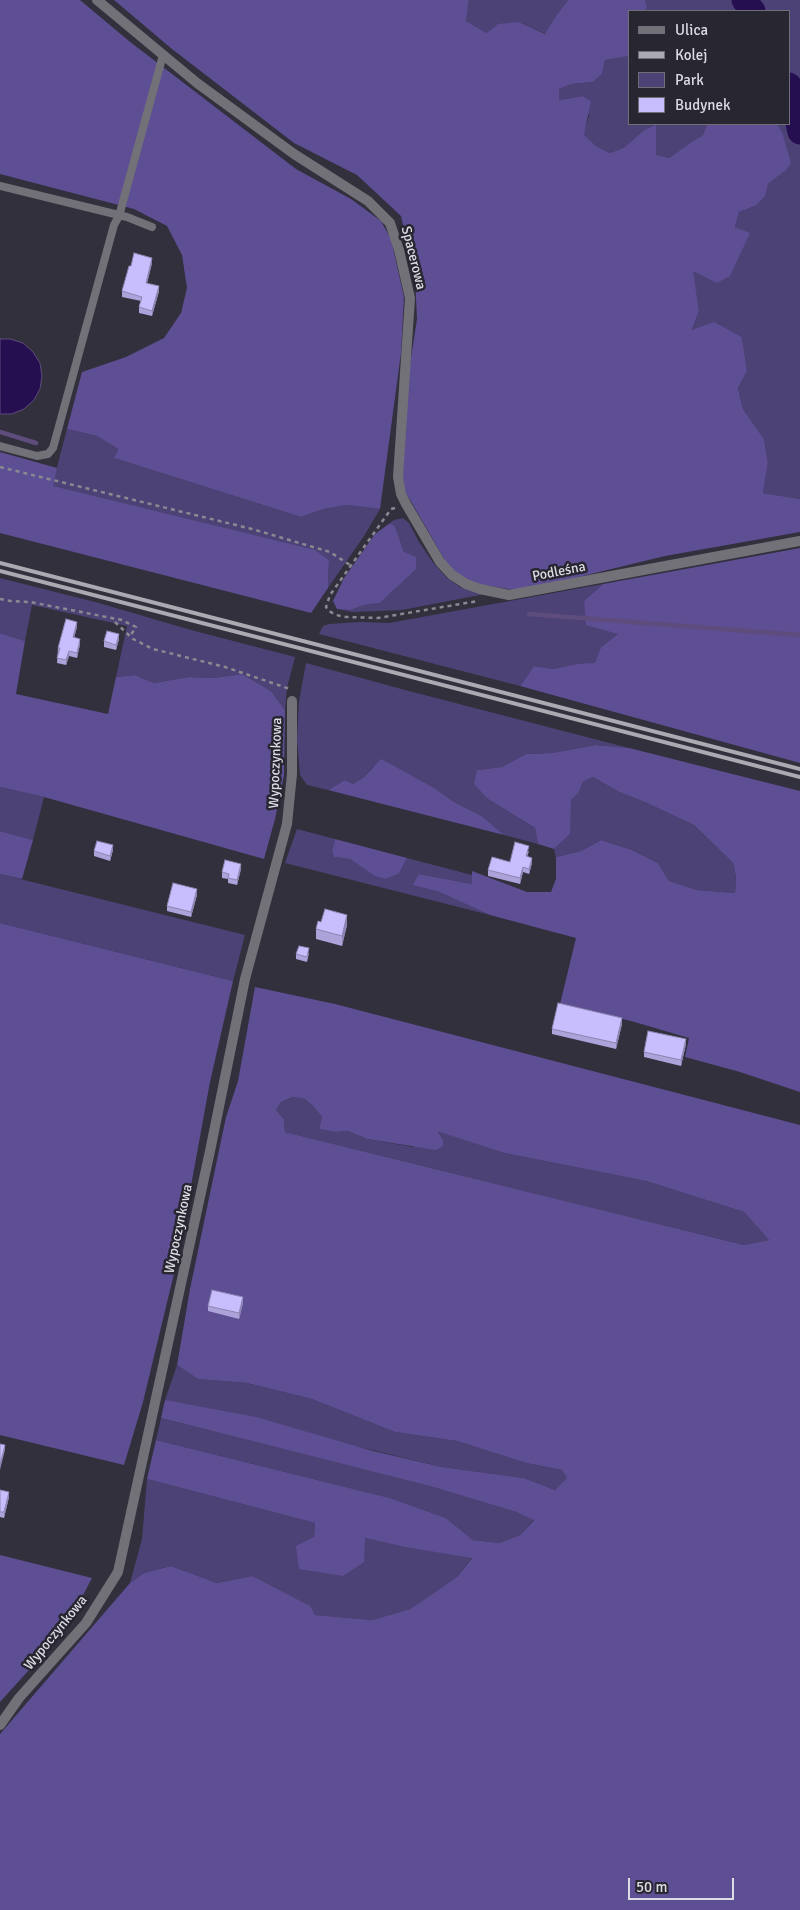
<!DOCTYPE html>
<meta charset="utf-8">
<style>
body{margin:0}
#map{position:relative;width:800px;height:1910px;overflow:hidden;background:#32303c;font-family:Signika,sans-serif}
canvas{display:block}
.legend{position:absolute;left:628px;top:10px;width:162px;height:115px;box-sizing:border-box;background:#282631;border:1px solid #706f78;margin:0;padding:6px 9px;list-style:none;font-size:15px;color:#dddce3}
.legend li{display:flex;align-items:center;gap:10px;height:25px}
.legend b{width:25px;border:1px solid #706f78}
.scale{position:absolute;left:628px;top:1878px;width:106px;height:22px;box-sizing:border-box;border:2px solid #dddce3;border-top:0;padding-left:6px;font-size:15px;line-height:18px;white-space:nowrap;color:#dddce3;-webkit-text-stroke:4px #282631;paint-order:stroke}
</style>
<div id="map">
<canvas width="800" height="1910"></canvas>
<ul class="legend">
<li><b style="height:6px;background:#727177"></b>Ulica</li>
<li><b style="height:6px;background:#abaab2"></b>Kolej</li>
<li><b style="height:14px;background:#4d4275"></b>Park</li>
<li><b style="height:14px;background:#c9befd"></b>Budynek</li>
</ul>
<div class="scale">50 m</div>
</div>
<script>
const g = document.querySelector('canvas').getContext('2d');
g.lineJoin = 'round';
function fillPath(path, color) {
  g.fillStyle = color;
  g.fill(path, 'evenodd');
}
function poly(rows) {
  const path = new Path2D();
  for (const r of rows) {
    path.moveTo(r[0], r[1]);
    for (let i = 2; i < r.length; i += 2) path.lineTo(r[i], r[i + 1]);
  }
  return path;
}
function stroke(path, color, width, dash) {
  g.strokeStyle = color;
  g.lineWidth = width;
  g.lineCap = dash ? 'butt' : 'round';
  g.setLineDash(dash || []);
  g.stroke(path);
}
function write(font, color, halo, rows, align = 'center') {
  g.font = font + ' Signika,sans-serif';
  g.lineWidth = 5;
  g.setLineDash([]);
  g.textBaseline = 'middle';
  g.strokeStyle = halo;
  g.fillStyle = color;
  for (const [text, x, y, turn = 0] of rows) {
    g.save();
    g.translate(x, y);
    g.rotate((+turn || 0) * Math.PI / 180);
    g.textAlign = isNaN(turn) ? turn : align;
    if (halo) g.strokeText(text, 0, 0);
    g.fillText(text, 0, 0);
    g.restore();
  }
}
const green = poly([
 [469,0,568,0,558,13,546,34,519,22,487,33,466,21],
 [645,0,800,0,800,499,763,493,768,463,764,439,743,409,738,388,747,371,742,337,727,330,692,331,699,311,692,270,749,233,735,227,739,212,755,206,768,184,785,171,782,132,777,124,789,124,789,11,646,11,647,7],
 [629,55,629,124,707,124,703,135,690,143,669,158,656,156,656,126,644,130,625,147,610,153,596,146,583,135,589,116,582,96,559,100,559,89,572,84,593,82,602,74,605,60],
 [67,429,97,436,118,449,114,458,301,517,324,509,347,505,380,509,364,536,328,588,329,560,52,486],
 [403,518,409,523,419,542,434,564,447,578,460,587,485,594,402,610,352,612,337,609,351,610,364,605,380,603,397,587,404,552,395,526,390,523,394,520],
 [0,578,99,603,191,630,295,657,287,688,285,710,271,691,242,674,213,678,189,677,154,683,135,675,116,677,127,626,32,605,25,641,0,633],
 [603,584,584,601,618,634,601,647,595,664,576,664,553,669,534,666,520,686,319,634,323,626,329,624,360,622,389,623],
 [306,663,409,691,629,748,596,745,552,753,526,754,502,767,477,770,488,799,535,828,538,844,504,835,482,816,454,802,436,789,373,767,364,777,353,784,345,780,328,790,307,785,300,775,297,739,299,701],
 [593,777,619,792,647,803,694,825,733,863,736,877,735,893,697,890,669,881,658,863,632,850,601,840,581,851,556,857,554,849,570,834,570,800,579,792,583,782],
 [0,787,44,797,33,840,0,831],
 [297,829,335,839,332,851,334,857,350,859,375,875,385,879,399,874,407,858,472,875,472,884,419,874,412,885,439,892,490,915,285,863],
 [0,874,245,935,233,981,0,923],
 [293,1097,305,1099,313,1106,322,1117,319,1129,335,1132,348,1131,367,1139,413,1147,436,1130,504,1153,646,1181,744,1212,769,1240,744,1245,285,1132,284,1119,276,1110,281,1102],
 [177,1365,198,1379,247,1383,312,1399,395,1432,457,1441,526,1463,562,1470,568,1478,555,1490,524,1478,442,1467,165,1400],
 [161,1418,433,1487,516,1512,534,1519,520,1535,499,1543,473,1540,446,1518,390,1498,156,1440],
 [147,1479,315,1523,314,1537,365,1538,404,1547,472,1557,457,1577,410,1609,372,1620,314,1615,252,1576,217,1583,171,1566,144,1573,130,1583,142,1539]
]);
const forest = poly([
 [0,0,80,0,129,41,296,169,351,199,381,221,391,239,404,297,401,353,380,509,347,505,324,509,301,517,114,458,118,449,97,436,67,429,82,372,126,357,164,338,181,313,187,288,182,255,167,226,134,209,0,174],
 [114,0,469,0,466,21,487,33,498,24,519,22,545,34,558,13,568,0,645,0,647,7,646,11,629,11,628,56,605,60,602,74,593,82,572,84,559,89,559,100,582,96,591,101,584,135,596,146,610,153,625,147,644,130,656,125,656,155,669,158,690,143,703,135,707,124,777,124,782,132,791,163,785,171,768,184,765,196,755,206,739,212,735,227,750,233,730,276,717,283,693,271,699,311,692,330,714,322,742,337,747,371,738,388,743,409,764,439,768,463,763,493,800,499,800,532,665,556,558,582,514,590,483,585,463,579,447,564,402,486,407,384,417,319,415,278,401,216,357,175,294,143,172,49],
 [0,452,57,468,53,486,315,550,329,560,328,588,311,613,0,533],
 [390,523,395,526,404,552,416,557,416,569,380,603,364,605,351,610,337,609,333,601,344,578,375,534],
 [800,548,800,763,520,686,534,666,553,669,576,664,595,663,601,647,618,634,586,625,584,601,603,584],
 [0,633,25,641,16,694,108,714,116,677,135,675,154,683,189,677,213,678,242,674,271,691,285,710,284,775,275,819,264,859,44,797,0,787],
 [596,745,629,748,800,791,800,1092,740,1072,685,1057,689,1038,631,1021,560,1004,576,938,490,915,439,892,412,885,419,874,472,884,472,871,527,892,551,892,556,879,556,857,581,851,601,840,632,850,658,863,669,881,697,890,735,893,736,877,733,863,694,825,647,803,619,792,593,777,583,782,579,792,571,800,570,834,554,849,538,844,535,828,488,799,474,784,477,770,502,767,526,754,552,753],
 [381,759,436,789,454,802,482,816,504,835,328,790,345,780,353,784,364,777],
 [0,831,33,840,22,879,0,874],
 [335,839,407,858,399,874,385,879,375,876,350,859,334,857,332,851],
 [0,923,233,981,210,1082,178,1257,143,1402,124,1465,0,1435],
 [255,987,335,1004,800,1125,800,1910,0,1910,0,1734,130,1583,144,1573,171,1566,217,1583,252,1576,310,1606,315,1615,372,1620,410,1609,457,1577,472,1558,404,1547,365,1538,364,1562,343,1576,299,1569,296,1546,314,1537,315,1523,147,1479,156,1440,390,1498,446,1518,473,1540,499,1543,520,1535,534,1520,516,1512,433,1487,161,1418,165,1400,256,1417,373,1451,442,1467,524,1478,555,1490,567,1478,562,1470,526,1463,457,1441,395,1432,312,1399,247,1383,198,1379,177,1365,190,1289,226,1117,238,1081],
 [293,1097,305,1099,313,1106,322,1117,319,1129,335,1132,348,1131,367,1139,436,1150,443,1146,443,1140,437,1131,504,1153,646,1181,744,1212,769,1240,744,1245,285,1132,284,1119,276,1110,281,1102],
 [0,1555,92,1578,81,1599,38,1660,0,1702]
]);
const water = poly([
 [0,339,10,339,23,343,33,352,40,363,42,376,40,389,34,400,24,409,12,414,0,414,0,339]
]);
const stream = poly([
 [0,432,36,443],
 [529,614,800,635]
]);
const river = poly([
 [744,0,753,11],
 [789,85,800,132]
]);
const path = poly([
 [0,467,252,529,330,552,350,565],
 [395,508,391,509,330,595,326,607,329,611,336,615,346,617,378,618,478,601],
 [0,599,10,601,30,602,122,620,136,627,130,636],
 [115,622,133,639,153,649,225,667,290,689]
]);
const lane = poly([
 [0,186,127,217,152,227],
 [0,446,37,456,48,454,53,448,114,225,119,216,163,55]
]);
const street = poly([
 [97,0,197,83,294,154,368,201,390,223,399,250,410,298,398,477,401,494,406,504,440,562,452,575,466,584,480,589,509,595,800,541],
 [0,1725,19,1698,86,1623,118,1572,210,1151,245,979,287,824,292,774,292,701]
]);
const rail = poly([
 [0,563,800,769],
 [0,571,800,777]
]);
const wall = poly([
 [152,263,147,283,159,291,152,316,139,313,139,307,141,301,122,297,122,291,131,266],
 [77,627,74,637,80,644,77,658,69,656,66,665,57,663,58,648],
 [119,639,116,650,104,647,104,641],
 [113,850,110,861,94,856,94,851],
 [529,851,527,857,532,863,529,874,523,872,520,884,488,876,488,870,510,862],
 [241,869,237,885,228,883,228,879,222,878,222,872],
 [197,895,191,917,167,911,167,906],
 [347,925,342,946,316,939,316,929],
 [309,953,307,962,296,959,296,954],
 [622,1024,616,1049,552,1034,552,1029],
 [686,1044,681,1066,644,1057,644,1052],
 [243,1303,239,1319,208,1311,208,1306],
 [0,1490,9,1497,4,1518,0,1517]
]);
const shadedWall = poly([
 [152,258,152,263,146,288,146,283],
 [159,286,159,291,152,316,152,311],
 [77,622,77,627,73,642,73,637],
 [119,634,119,639,116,650,116,645],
 [80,639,80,644,77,658,77,653],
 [69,651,69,656,66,665,66,660],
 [113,845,113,850,110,861,110,856],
 [532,858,532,863,529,874,529,869],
 [241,864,241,869,237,885,237,880],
 [523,867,523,872,520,884,520,878],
 [197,889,197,895,191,917,191,912],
 [347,915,347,925,342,946,342,936],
 [622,1018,622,1024,616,1049,616,1043],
 [686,1039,686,1044,681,1066,681,1060],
 [243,1297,243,1303,239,1319,239,1313],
 [5,1445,5,1450,0,1470,0,1465],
 [9,1492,9,1497,4,1518,4,1512]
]);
const building = poly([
 [134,253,152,258,146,283,159,286,152,311,139,307,142,297,122,291,129,266,131,266,134,253],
 [66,619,77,622,73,637,80,639,77,653,69,651,66,660,57,658,60,648,58,648,66,619],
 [107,631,119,634,116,645,104,641,107,631],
 [97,841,113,845,110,856,94,851,97,841],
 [515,842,529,846,526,856,532,858,529,869,523,867,520,878,488,870,492,857,510,862,515,842],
 [225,860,241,864,237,880,228,878,229,874,222,872,225,860],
 [173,883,197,889,191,912,167,906,173,883],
 [325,909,347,915,342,936,316,929,318,921,321,922,325,909],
 [299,946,309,948,307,957,296,954,299,946],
 [558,1003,622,1018,616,1043,552,1029,558,1003],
 [648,1031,686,1039,681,1060,644,1052,648,1031],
 [212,1290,243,1297,239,1313,208,1306,212,1290],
 [0,1444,5,1445,0,1465,0,1444],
 [0,1490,9,1492,4,1512,0,1512,0,1490]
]);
const streetNames = [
 ["Spacerowa",413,258,76],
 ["Podleśna",559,572,-11],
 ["Wypoczynkowa",276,763,-88],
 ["Wypoczynkowa",179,1229,-78],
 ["Wypoczynkowa",56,1633,-51]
];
fillPath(green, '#4d4275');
fillPath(forest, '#5e4e94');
fillPath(water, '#260f50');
stroke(water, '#5d4c7c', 1);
stroke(stream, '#5d4c7c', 4.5);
stroke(river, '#260f50', 25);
stroke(path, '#8a8992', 2.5, [4, 4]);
stroke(lane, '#727177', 8);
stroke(street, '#727177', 10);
stroke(rail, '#abaab2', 4);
fillPath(wall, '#ada3da');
fillPath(shadedWall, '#8d85b1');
fillPath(building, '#c9befd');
stroke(building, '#8d85b1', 1);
write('14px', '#dddce3', '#282631', streetNames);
</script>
